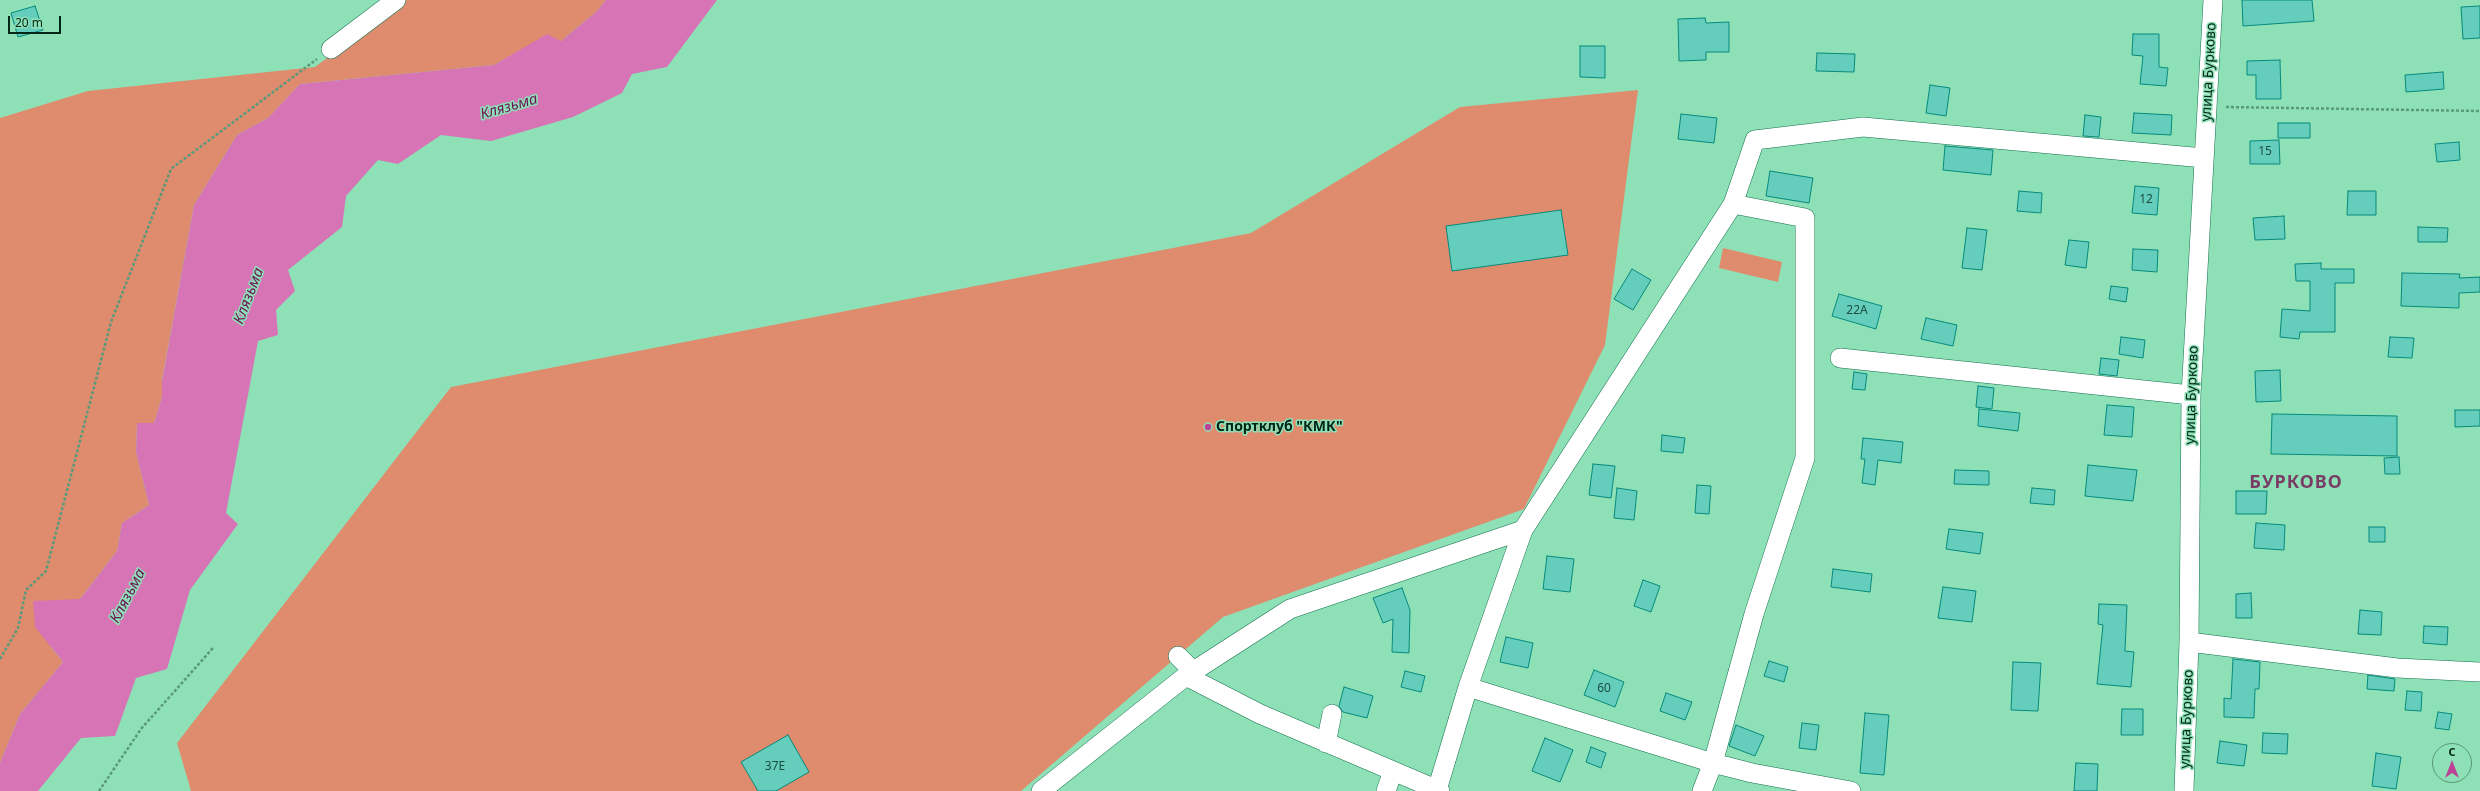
<!DOCTYPE html>
<meta charset="utf-8">
<style>
body{margin:0}
#map{position:relative;width:2480px;height:791px;overflow:hidden;background:#8ee1b7;font-family:"Noto Sans",sans-serif}
canvas{display:block}
.north{position:absolute;left:2432px;top:743px;width:40px;height:40px;box-sizing:border-box;background:#8ee1b7;border:1px solid #569677;border-radius:50%;rotate:0deg;font-size:11px;font-weight:700;line-height:16px;text-align:center;color:#012516}
.north::after{content:'';display:block;margin:auto;width:14px;height:18px;background:#bb4297;clip-path:polygon(50% 0,100% 100%,50% 72%,0 100%)}
.scale{position:absolute;left:8px;top:16px;width:53px;height:18px;box-sizing:border-box;border:2px solid #012516;border-top:0;padding-left:5px;font-size:12px;line-height:14px;white-space:nowrap;color:#012516;-webkit-text-stroke:3px #8ee1b7;paint-order:stroke}
</style>
<div id="map">
<canvas width="2480" height="791"></canvas>
<div class="north">С</div>
<div class="scale">20 m</div>
</div>
<script>
const g = document.querySelector('canvas').getContext('2d');
g.lineJoin = 'round';
function fillPath(path, color) {
  g.fillStyle = color;
  g.fill(path, 'evenodd');
}
function poly(rows) {
  const path = new Path2D();
  for (const r of rows) {
    path.moveTo(r[0], r[1]);
    for (let i = 2; i < r.length; i += 2) path.lineTo(r[i], r[i + 1]);
  }
  return path;
}
function stroke(path, color, width, dash) {
  g.strokeStyle = color;
  g.lineWidth = width;
  g.lineCap = dash ? 'butt' : 'round';
  g.setLineDash(dash || []);
  g.stroke(path);
}
function write(font, color, halo, rows, align = 'center') {
  g.font = font + ' "Noto Sans",sans-serif';
  g.lineWidth = 3;
  g.setLineDash([]);
  g.textBaseline = 'middle';
  g.strokeStyle = halo;
  g.fillStyle = color;
  for (const [text, x, y, turn = 0] of rows) {
    g.save();
    g.translate(x, y);
    g.rotate((+turn || 0) * Math.PI / 180);
    g.textAlign = isNaN(turn) ? turn : align;
    if (halo) g.strokeText(text, 0, 0);
    g.fillText(text, 0, 0);
    g.restore();
  }
}
const green = poly([
 [405,0,606,0,596,12,561,41,547,35,494,65,300,84,268,118,237,135,194,205,162,380,162,397,154,423,137,423,136,452,149,505,122,523,117,551,80,599,50,646,63,662,20,714,0,763,0,118,88,91,315,67],
 [1638,90,1605,345,1524,509,1223,617,1021,791,191,791,177,743,451,387,1251,233,1460,107],
 [1723,248,1782,262,1778,282,1719,268]
]);
const water = poly([
 [606,0,717,0,667,67,632,74,622,93,573,117,491,141,441,135,398,164,378,160,346,196,342,227,288,270,295,291,276,310,278,335,258,341,226,513,238,524,190,590,167,669,136,678,115,736,81,738,38,791,0,791,0,763,20,714,63,662,35,627,33,601,80,599,117,551,122,523,149,505,136,452,137,423,154,423,162,397,162,381,194,205,237,135,268,118,300,84,494,65,547,34,561,41,596,12]
]);
const building = poly([
 [2242,0,2312,0,2314,21,2243,26,2242,0],
 [35,6,43,30,18,37,11,13,35,6],
 [2480,6,2480,38,2463,39,2461,7,2480,6],
 [1705,18,1706,23,1729,22,1729,52,1706,52,1706,60,1679,61,1678,19,1705,18],
 [2133,34,2159,34,2159,67,2168,68,2166,86,2140,84,2143,56,2132,55,2133,34],
 [1580,46,1605,46,1605,78,1580,77,1580,46],
 [1817,53,1855,54,1854,72,1816,71,1817,53],
 [2280,60,2281,99,2256,99,2256,75,2247,75,2247,61,2280,60],
 [2443,72,2444,89,2406,92,2405,75,2443,72],
 [1930,85,1950,88,1946,116,1926,113,1930,85],
 [2134,113,2172,115,2171,135,2132,133,2134,113],
 [1681,114,1717,118,1714,143,1678,139,1681,114],
 [2085,115,2101,117,2099,137,2083,136,2085,115],
 [2278,123,2310,123,2310,138,2278,138,2278,123],
 [2279,140,2280,164,2250,164,2250,141,2279,140],
 [2459,142,2460,160,2437,162,2435,144,2459,142],
 [1945,146,1993,150,1991,175,1943,170,1945,146],
 [1770,171,1813,178,1809,203,1766,196,1770,171],
 [2135,186,2159,188,2157,215,2132,213,2135,186],
 [2019,191,2042,193,2041,213,2017,211,2019,191],
 [2348,191,2376,191,2376,215,2347,215,2348,191],
 [1561,210,1568,255,1452,271,1446,226,1561,210],
 [2284,216,2285,239,2255,240,2253,218,2284,216],
 [2418,227,2448,228,2447,242,2418,242,2418,227],
 [1967,228,1987,230,1982,270,1962,268,1967,228],
 [2069,240,2089,242,2086,268,2065,265,2069,240],
 [2133,249,2158,250,2157,272,2132,270,2133,249],
 [2321,263,2321,269,2354,269,2354,283,2335,283,2335,332,2300,332,2299,339,2280,337,2282,309,2310,311,2310,281,2296,281,2295,264,2321,263],
 [1632,269,1651,280,1633,310,1614,299,1632,269],
 [2402,273,2460,274,2459,278,2480,277,2480,292,2459,293,2459,308,2401,306,2402,273],
 [2111,286,2128,288,2126,302,2109,299,2111,286],
 [1839,294,1882,306,1876,329,1832,316,1839,294],
 [1926,318,1957,325,1953,346,1921,339,1926,318],
 [2121,337,2145,340,2143,358,2119,354,2121,337],
 [2390,337,2414,338,2412,358,2388,357,2390,337],
 [2101,358,2119,360,2117,376,2099,374,2101,358],
 [2280,370,2281,401,2256,402,2255,371,2280,370],
 [1854,372,1867,374,1865,390,1852,389,1854,372],
 [1978,386,1994,388,1992,409,1976,407,1978,386],
 [2107,405,2134,407,2132,437,2104,435,2107,405],
 [1979,409,2020,413,2018,431,1978,426,1979,409],
 [2455,410,2480,410,2480,426,2455,427,2455,410],
 [2272,414,2397,416,2397,456,2271,454,2272,414],
 [1662,435,1685,438,1683,453,1661,451,1662,435],
 [1863,438,1903,442,1901,463,1878,460,1875,485,1862,483,1865,459,1861,459,1863,438],
 [2399,457,2400,474,2385,474,2384,458,2399,457],
 [1593,464,1615,466,1611,498,1589,495,1593,464],
 [2088,465,2137,470,2133,501,2085,496,2088,465],
 [1955,470,1989,471,1989,485,1954,484,1955,470],
 [1697,485,1711,486,1709,514,1695,513,1697,485],
 [1617,488,1637,491,1634,520,1614,518,1617,488],
 [2032,488,2055,490,2054,505,2030,503,2032,488],
 [2236,491,2267,491,2266,514,2236,514,2236,491],
 [2256,523,2285,525,2284,550,2254,548,2256,523],
 [2369,527,2385,527,2385,542,2369,542,2369,527],
 [1949,529,1983,533,1980,554,1946,549,1949,529],
 [1547,556,1574,559,1570,592,1543,589,1547,556],
 [1833,569,1872,574,1870,592,1831,587,1833,569],
 [1643,580,1660,586,1651,612,1634,606,1643,580],
 [1943,587,1976,591,1972,622,1938,618,1943,587],
 [1402,588,1410,610,1409,653,1392,652,1393,619,1383,623,1373,598,1402,588],
 [2251,593,2252,618,2236,618,2236,594,2251,593],
 [2099,604,2127,605,2125,651,2134,652,2131,687,2097,684,2103,625,2098,624,2099,604],
 [2360,610,2382,612,2381,635,2358,634,2360,610],
 [2424,626,2448,627,2447,645,2423,643,2424,626],
 [1506,637,1533,643,1528,668,1500,662,1506,637],
 [2233,659,2260,662,2259,689,2255,689,2254,718,2224,717,2224,698,2231,699,2233,659],
 [1769,661,1788,667,1784,682,1764,676,1769,661],
 [2013,662,2041,663,2038,711,2011,710,2013,662],
 [1594,670,1624,682,1615,707,1584,695,1594,670],
 [1405,671,1425,676,1421,692,1401,687,1405,671],
 [2368,675,2395,679,2394,691,2367,689,2368,675],
 [1344,687,1373,696,1367,718,1343,712,1339,706,1344,687],
 [2407,691,2422,692,2421,711,2405,710,2407,691],
 [1666,693,1692,702,1685,720,1660,711,1666,693],
 [2122,709,2143,709,2143,735,2121,735,2122,709],
 [2438,712,2452,714,2449,730,2435,728,2438,712],
 [1865,713,1889,715,1884,775,1860,773,1865,713],
 [1802,723,1819,725,1816,750,1799,748,1802,723],
 [1736,725,1764,736,1755,756,1729,746,1736,725],
 [2263,733,2288,734,2287,754,2262,753,2263,733],
 [788,735,809,772,776,791,758,791,741,762,788,735],
 [1545,738,1573,750,1560,782,1532,771,1545,738],
 [2220,741,2247,745,2244,766,2217,763,2220,741],
 [1591,747,1606,753,1601,768,1586,762,1591,747],
 [2376,753,2401,757,2396,789,2372,786,2376,753],
 [2076,763,2098,764,2097,791,2074,791,2076,763]
]);
const path = poly([
 [2226,107,2480,111],
 [0,659,18,628,26,590,46,571,111,322,171,169,317,59],
 [99,791,141,729,213,648]
]);
const minor = poly([
 [331,49,396,0],
 [1840,358,2191,395],
 [2189,642,2397,668,2480,672],
 [1178,656,1193,671],
 [1186,676,1260,714,1440,791],
 [1468,687,1713,763,1752,773,1851,791],
 [1326,743,1332,714],
 [1437,790,1468,687,1523,530],
 [1041,791,1186,676,1290,609,1523,530,1733,204,1755,140,1863,127,2204,158],
 [1386,791,1393,771],
 [1702,791,1713,763,1754,614,1805,458,1805,218,1733,204],
 [2184,791,2189,642,2191,395,2213,0]
]);
const markers = [
 [1208,427,4,"#bb4297"]
];
const numberNames = [
 ["15",2265,152],
 ["12",2146,200],
 ["22А",1857,311],
 ["60",1604,689],
 ["37Е",775,767]
];
const streetNames = [
 ["улица Бурково",2209,72,-87],
 ["улица Бурково",2192,395,-88],
 ["улица Бурково",2187,719,-88]
];
const poiNames = [
 ["Спортклуб \"КМК\"",1216,427]
];
const waterNames = [
 ["Клязьма",509,107,-16],
 ["Клязьма",249,296,-69],
 ["Клязьма",128,596,-62]
];
const districtNames = [
 ["БУРКОВО",2296,483]
];
fillPath(green, '#de8c6d');
fillPath(water, '#d674b5');
fillPath(building, '#64cdbc');
stroke(building, '#068a7b', 1);
stroke(minor, '#13704d', 20);
stroke(path, '#599a7b', 2.5, [3, 2]);
stroke(minor, '#fff', 19);
for (const [x, y, r, color] of markers) {
  const dot = new Path2D();
  dot.arc(x, y, r, 0, 2 * Math.PI);
  g.fillStyle = color;
  g.fill(dot);
  stroke(dot, '#8ee1b7', 1.5);
}
write('12px', '#1a4f40', null, numberNames);
write('14px', '#012516', '#8ee1b7', streetNames);
write('bold 14px', '#012516', '#8ee1b7', poiNames, 'left');
write('italic 15px', '#6c1355', '#8ee1b7', waterNames);
g.letterSpacing = '1px';
write('bold 18px', '#793c65', '#8ee1b7', districtNames);
g.letterSpacing = '0px';
</script>
